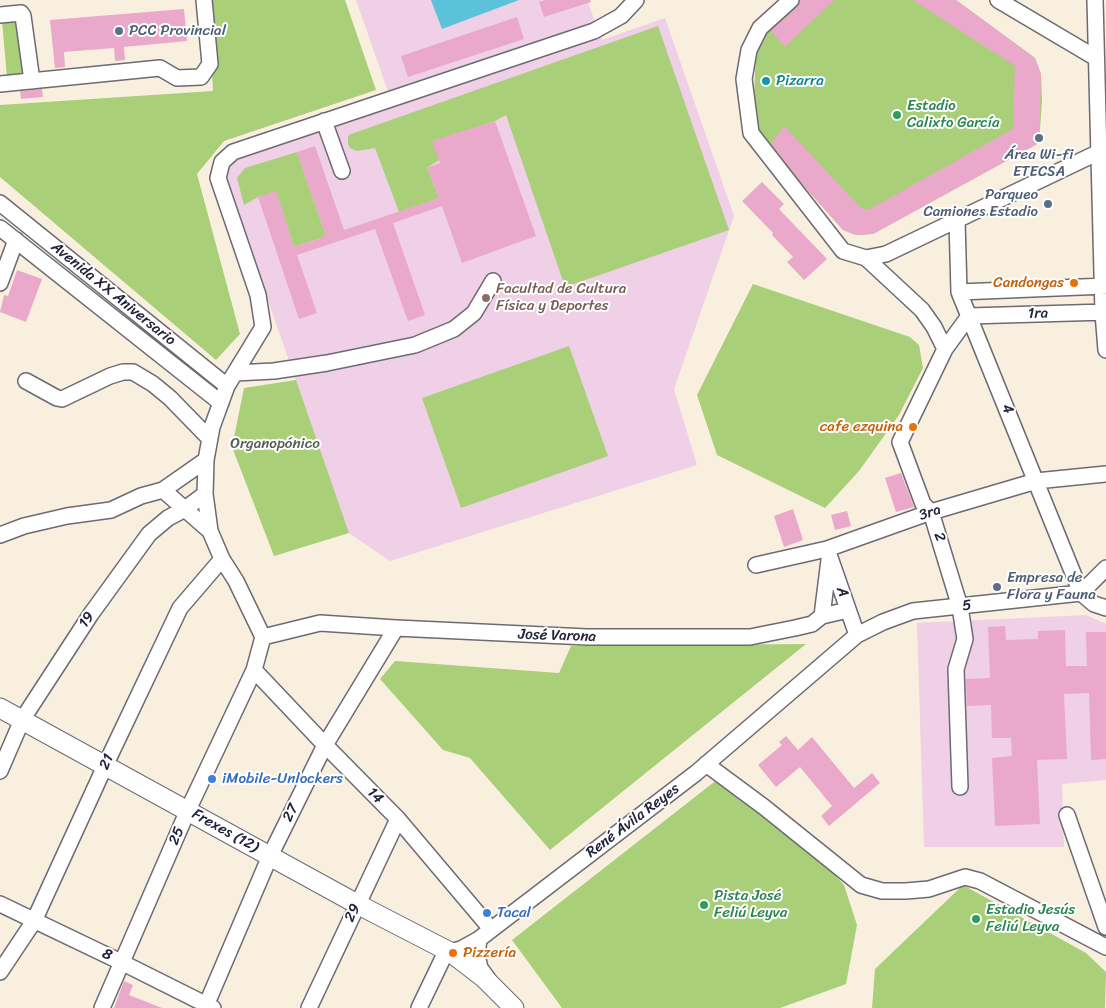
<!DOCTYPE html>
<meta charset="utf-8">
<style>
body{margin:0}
canvas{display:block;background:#f8efde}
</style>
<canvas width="1106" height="1008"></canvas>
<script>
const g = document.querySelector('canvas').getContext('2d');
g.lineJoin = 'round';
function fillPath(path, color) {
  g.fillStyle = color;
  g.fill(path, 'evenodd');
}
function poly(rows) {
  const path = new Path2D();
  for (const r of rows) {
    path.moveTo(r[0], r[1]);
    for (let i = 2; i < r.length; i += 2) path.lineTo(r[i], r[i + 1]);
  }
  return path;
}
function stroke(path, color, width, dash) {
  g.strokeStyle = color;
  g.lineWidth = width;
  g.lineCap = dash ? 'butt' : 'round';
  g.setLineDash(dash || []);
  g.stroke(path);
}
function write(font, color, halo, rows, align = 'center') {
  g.font = font + ' Sriracha,sans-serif';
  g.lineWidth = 4;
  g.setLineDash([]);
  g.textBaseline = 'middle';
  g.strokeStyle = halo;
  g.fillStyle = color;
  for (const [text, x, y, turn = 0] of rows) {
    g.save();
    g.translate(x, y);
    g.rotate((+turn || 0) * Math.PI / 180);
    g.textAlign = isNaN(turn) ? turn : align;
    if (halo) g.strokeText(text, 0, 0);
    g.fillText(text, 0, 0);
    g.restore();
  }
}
const built = poly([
 [356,0,587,0,602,40,665,18,734,216,674,389,697,465,390,561,349,533,219,160,391,100],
 [1086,615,1106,624,1106,780,1062,784,1064,847,924,847,917,623]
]);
const green = poly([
 [208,0,345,0,376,90,224,141,197,174,240,334,216,360,0,177,0,105,213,91],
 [801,0,956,0,1035,58,1041,74,1042,101,1039,143,873,234,856,235,843,230,753,129,756,44],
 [21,18,28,73,7,77,2,21],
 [658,26,729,230,565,287,506,115,495,121,433,141,439,160,427,168,439,198,399,212,375,148,357,151,350,148,348,144,348,136,351,134],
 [297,152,326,236,294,247,276,192,258,197,244,205,237,178,245,168],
 [753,284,910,337,919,345,923,368,899,415,859,471,825,508,717,455,697,395],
 [569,346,608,456,461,508,422,398],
 [296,380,349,533,274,556,232,447,244,388],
 [806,644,550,850,470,758,443,750,380,679,395,661,559,673,571,646],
 [718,779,830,870,844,885,857,925,846,984,780,1008,562,1008,512,940],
 [963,885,1086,953,1106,972,1105,1008,872,1008,875,969]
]);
const water = poly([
 [431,0,519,0,442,29]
]);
const building = poly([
 [545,0,590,0,591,2,544,17,539,2],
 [801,0,834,0,785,47,771,31,797,7],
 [913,0,956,0,1035,58,1041,74,1039,143,873,234,856,235,843,230,804,186,771,144,784,126,861,208,868,210,1013,129,1015,66],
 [184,9,187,41,124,47,125,60,115,61,114,48,64,52,65,67,55,68,50,20],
 [517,17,524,39,408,77,401,56],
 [42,89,43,97,21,99,20,91],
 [495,121,536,236,462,263,442,206,393,223,425,315,408,321,375,229,297,255,317,313,299,319,258,197,276,191,294,247,326,236,297,152,315,146,344,230,439,198,427,168,440,163,432,141],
 [762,182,784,204,779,209,827,259,804,280,787,262,793,257,772,235,773,233,742,201],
 [17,270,42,279,26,322,0,312,4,295,8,296],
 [901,473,914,507,896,512,885,478],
 [793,509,803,540,784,547,774,516],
 [847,511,851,526,835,530,831,515],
 [1005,626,1006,640,1038,639,1038,631,1065,630,1066,666,1087,666,1086,632,1106,632,1106,759,1091,760,1089,693,1064,694,1067,759,1037,760,1040,824,995,826,992,758,1012,756,1011,738,992,738,991,705,967,706,966,679,990,678,988,627],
 [786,736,798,750,812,737,854,788,872,773,880,783,829,826,821,816,832,806,800,767,776,787,758,765,782,745,779,742],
 [124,981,133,985,129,995,162,1008,114,1008]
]);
const minor = poly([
 [791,0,760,28,749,50,744,79,751,133,843,251,866,258,886,254,1099,152],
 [998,0,1096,58],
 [1095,0,1103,313,1106,350],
 [0,15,21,13,23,16,32,81],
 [0,84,160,68,177,78,201,77,210,64,204,0],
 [324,121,342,171],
 [0,203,227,386],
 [957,220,959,292,1081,593,1094,604,1106,608],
 [0,228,221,403],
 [866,258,922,310,934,327,945,349],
 [0,283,16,240],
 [959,292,1106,286],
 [235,373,274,371,327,363,415,345,454,329,474,313,493,281],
 [26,381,57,398,62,399,110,376,123,372,133,372,153,384,170,398,209,438],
 [163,490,210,531],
 [0,535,24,526,67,516,111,510,141,496,163,490,206,460],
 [827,549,857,635],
 [756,565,827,549,931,512,1036,481,1106,474],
 [1081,593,1106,568],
 [822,616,829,560],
 [263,637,236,581,222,559,210,531,205,494,206,460,212,427,227,386,263,327,258,295,218,178,222,162,233,152,594,31,621,16,636,0],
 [263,637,320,623,396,628,587,637,750,637,795,628,812,624,822,616,848,610],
 [254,670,325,745,398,819,491,929],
 [706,764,764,807,861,885,882,891,906,891,929,889,965,877,980,881,1106,947],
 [0,771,22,720,91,614,149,534,168,518,185,509,205,494],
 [960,787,956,669,965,639,960,607,931,512,923,504,900,442,945,349,969,316,1106,312],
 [1067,815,1106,927],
 [0,904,123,963,213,1008],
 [479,939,477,955,480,968,488,979],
 [0,972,34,921,105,766,180,608,222,559],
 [102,1008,188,810,254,670,263,637],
 [205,1008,270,856,325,745,396,628],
 [309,1008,398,819],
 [419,1008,443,958,450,952,461,949,479,939,696,773,857,635,883,622,913,611,1081,593]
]);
const major = poly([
 [0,708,357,904,450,952,484,978,514,1008]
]);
const markers = [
 [119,31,5,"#5c6f8a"],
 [766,81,5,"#0f9aa8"],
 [897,115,5,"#2e9e5b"],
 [1039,138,5,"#5c6f8a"],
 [1048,204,5,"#5c6f8a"],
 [1074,283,5,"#e8710a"],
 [486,298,5,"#8d6e63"],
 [913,427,5,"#e8710a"],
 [997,587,5,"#5c6f8a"],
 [212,779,5,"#3f7fe0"],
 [704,905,5,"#2e9e5b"],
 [487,913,5,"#3f7fe0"],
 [976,919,5,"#2e9e5b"],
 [453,953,5,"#e8710a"]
];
const serviceNames = [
 ["PCC Provincial",129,31],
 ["Área Wi-fi",1039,155,"center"],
 ["ETECSA",1039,172,"center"],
 ["Parqueo",1038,195,"right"],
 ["Camiones Estadio",1038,212,"right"],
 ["Empresa de",1007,578],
 ["Flora y Fauna",1007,595]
];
const cultureNames = [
 ["Pizarra",776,81]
];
const leisureNames = [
 ["Estadio",907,106],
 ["Calixto García",907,123],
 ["Pista José",714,896],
 ["Feliú Leyva",714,913],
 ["Estadio Jesús",986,910],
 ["Feliú Leyva",986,927]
];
const foodNames = [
 ["Candongas",1064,283],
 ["cafe ezquina",903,427],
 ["Pizzería",463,953,"left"]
];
const educationNames = [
 ["Facultad de Cultura",496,289],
 ["Física y Deportes",496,306]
];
const streetNames = [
 ["Avenida XX Aniversario",113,294,39],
 ["1ra",1038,314,-2],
 ["4",1007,409,68],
 ["3ra",930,513,-18],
 ["2",939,537,73],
 ["A",842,592,71],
 ["5",967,606,-6],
 ["19",87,620,-56],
 ["José Varona",557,636,2],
 ["21",107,762,-65],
 ["14",375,796,45],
 ["27",291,813,-64],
 ["René Ávila Reyes",633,821,-37],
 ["Frexes (12)",225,831,29],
 ["25",177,836,-67],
 ["29",353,913,-65],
 ["8",107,955,25]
];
const parkNames = [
 ["Organopónico",275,444]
];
const shopNames = [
 ["iMobile-Unlockers",222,779],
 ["Tacal",497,913]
];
fillPath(built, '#efd0e7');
fillPath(green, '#aacf79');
fillPath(water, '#5cc2d9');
fillPath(building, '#eaa9ca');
stroke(minor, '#6d6a74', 18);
stroke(major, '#6d6a74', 21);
stroke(minor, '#fff', 15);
stroke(major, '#fff', 19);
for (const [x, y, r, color] of markers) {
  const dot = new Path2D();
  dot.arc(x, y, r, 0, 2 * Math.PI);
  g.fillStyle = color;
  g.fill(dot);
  stroke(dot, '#fff', 2);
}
write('15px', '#4e5e75', '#fff', serviceNames, 'left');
write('15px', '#0d838f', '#fff', cultureNames, 'left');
write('15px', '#27864d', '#fff', leisureNames, 'left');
write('15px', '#c56008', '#fff', foodNames, 'right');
write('15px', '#785e54', '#fff', educationNames, 'left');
write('15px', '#22223b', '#fff', streetNames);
write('15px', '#525f51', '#fff', parkNames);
write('15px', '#366cbe', '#fff', shopNames, 'left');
</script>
